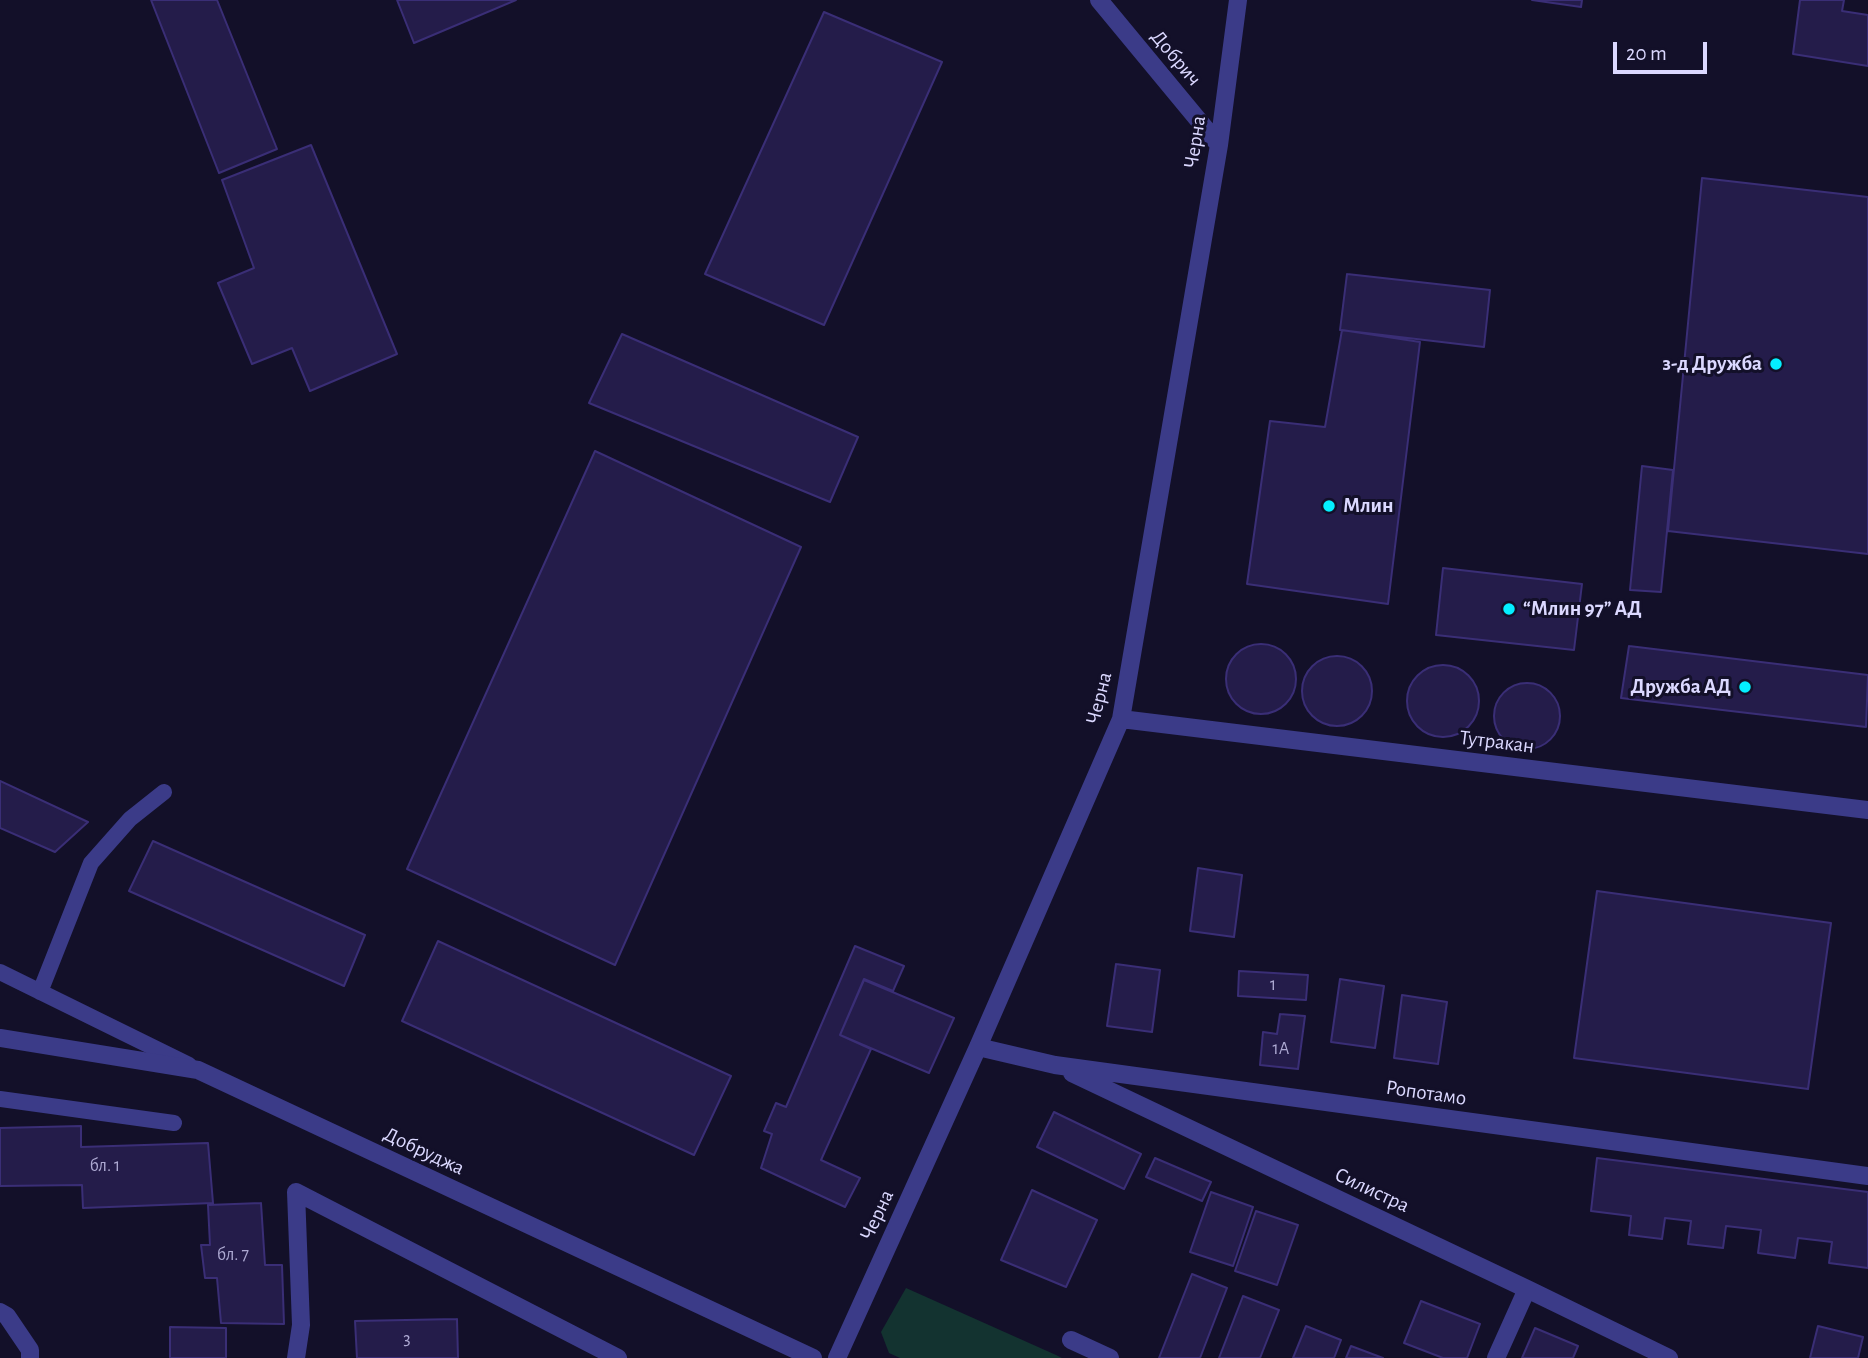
<!DOCTYPE html>
<meta charset="utf-8">
<style>
body{margin:0}
#map{position:relative;width:1868px;height:1358px;overflow:hidden;background:#131029;font-family:"Alegreya Sans",sans-serif}
canvas{display:block}
.scale{position:absolute;left:1613px;top:42px;width:94px;height:32px;box-sizing:border-box;border:4px solid #dbd8ff;border-top:0;padding-left:9px;font-size:21px;line-height:24px;white-space:nowrap;color:#dbd8ff;-webkit-text-stroke:5px #131029;paint-order:stroke}
</style>
<div id="map">
<canvas width="1868" height="1358"></canvas>
<div class="scale">20 m</div>
</div>
<script>
const g = document.querySelector('canvas').getContext('2d');
g.lineJoin = 'round';
function fillPath(path, color) {
  g.fillStyle = color;
  g.fill(path, 'evenodd');
}
function poly(rows) {
  const path = new Path2D();
  for (const r of rows) {
    if (r.length === 3) {
      path.moveTo(r[0] + r[2], r[1]);
      path.arc(r[0], r[1], r[2], 0, 2 * Math.PI);
      continue;
    }
    path.moveTo(r[0], r[1]);
    for (let i = 2; i < r.length; i += 2) path.lineTo(r[i], r[i + 1]);
  }
  return path;
}
function stroke(path, color, width, dash) {
  g.strokeStyle = color;
  g.lineWidth = width;
  g.lineCap = dash ? 'butt' : 'round';
  g.setLineDash(dash || []);
  g.stroke(path);
}
function write(font, color, halo, rows, align = 'center') {
  g.font = font + ' "Alegreya Sans",sans-serif';
  g.lineWidth = 6;
  g.setLineDash([]);
  g.textBaseline = 'middle';
  g.strokeStyle = halo;
  g.fillStyle = color;
  for (const [text, x, y, turn = 0] of rows) {
    g.save();
    g.translate(x, y);
    g.rotate((+turn || 0) * Math.PI / 180);
    g.textAlign = isNaN(turn) ? turn : align;
    if (halo) g.strokeText(text, 0, 0);
    g.fillText(text, 0, 0);
    g.restore();
  }
}
const green = poly([
 [906,1288,1056,1355,1062,1358,900,1358,889,1353,881,1332]
]);
const building = poly([
 [151,0,217,0,277,149,219,173,151,0],
 [397,0,516,0,414,43,397,0],
 [1532,0,1582,0,1581,7,1532,0],
 [1800,0,1844,0,1842,11,1868,15,1868,66,1793,54,1800,0],
 [824,12,942,62,824,325,705,274,824,12],
 [311,145,397,354,310,391,292,348,252,364,218,283,254,268,222,180,311,145],
 [1702,178,1868,197,1868,554,1668,531,1702,178],
 [1347,274,1490,290,1484,347,1340,330,1347,274],
 [1342,330,1420,342,1388,604,1247,584,1270,421,1325,427,1342,330],
 [622,334,858,437,830,502,589,403,622,334],
 [595,451,801,547,615,965,407,869,595,451],
 [1642,466,1673,470,1661,592,1630,590,1642,466],
 [1443,568,1582,584,1574,650,1436,635,1443,568],
 [1261,679,35],
 [1629,646,1868,675,1866,727,1621,698,1629,646],
 [1337,691,35],
 [1443,701,36],
 [1527,716,33],
 [0,781,88,822,55,852,0,828,0,781],
 [153,841,365,935,344,986,129,891,153,841],
 [1198,868,1242,875,1234,937,1190,931,1198,868],
 [1597,891,1831,923,1808,1089,1574,1058,1597,891],
 [438,941,731,1076,694,1155,402,1021,438,941],
 [855,946,904,966,893,991,864,979,840,1035,871,1049,821,1160,860,1178,845,1207,761,1168,772,1134,764,1131,776,1103,786,1107,855,946],
 [1116,964,1160,970,1152,1032,1107,1026,1116,964],
 [1239,971,1308,975,1306,1000,1238,996,1239,971],
 [1340,979,1384,986,1375,1048,1331,1042,1340,979],
 [864,980,954,1018,929,1073,840,1035,864,980],
 [1402,995,1447,1002,1438,1064,1394,1058,1402,995],
 [1280,1014,1305,1016,1298,1069,1260,1065,1263,1032,1277,1034,1280,1014],
 [1054,1112,1141,1154,1124,1189,1037,1147,1054,1112],
 [81,1126,81,1147,208,1143,213,1203,83,1208,82,1185,0,1186,0,1128,81,1126],
 [1155,1158,1211,1182,1202,1201,1146,1177,1155,1158],
 [1597,1158,1868,1192,1868,1268,1829,1263,1832,1242,1798,1238,1795,1258,1758,1253,1761,1230,1726,1226,1723,1248,1688,1244,1691,1221,1665,1218,1662,1239,1629,1235,1631,1216,1591,1211,1597,1158],
 [1032,1190,1097,1220,1066,1287,1001,1260,1032,1190],
 [1211,1192,1253,1207,1233,1266,1190,1252,1211,1192],
 [261,1203,265,1265,282,1265,284,1324,221,1323,217,1278,205,1278,201,1245,210,1245,208,1205,261,1203],
 [1256,1211,1298,1225,1277,1285,1235,1271,1256,1211],
 [1192,1274,1227,1288,1200,1358,1159,1358,1192,1274],
 [1243,1296,1279,1310,1260,1358,1219,1358,1243,1296],
 [1421,1301,1480,1324,1467,1358,1443,1358,1404,1343,1421,1301],
 [457,1319,458,1358,357,1358,355,1321,457,1319],
 [1306,1326,1341,1340,1334,1358,1293,1358,1306,1326],
 [1818,1326,1863,1337,1858,1358,1810,1358,1818,1326],
 [170,1327,226,1328,226,1358,170,1358,170,1327],
 [1535,1328,1578,1346,1573,1358,1522,1358,1535,1328],
 [1351,1346,1383,1358,1346,1358,1351,1346]
]);
const service = poly([
 [0,972,189,1065],
 [40,992,91,863,130,819,164,792],
 [0,1099,174,1123]
]);
const minor = poly([
 [1099,0,1219,145],
 [1121,719,1868,810],
 [978,1047,1055,1065,1868,1176],
 [1072,1073,1527,1289,1669,1358],
 [0,1312,7,1316,30,1350,30,1358],
 [1071,1340,1110,1358],
 [296,1358,301,1325,296,1192,618,1358],
 [837,1358,978,1047,1121,719,1219,145,1238,0],
 [1496,1358,1527,1289]
]);
const tertiary = poly([
 [0,1038,198,1070,813,1358]
]);
const markers = [
 [1776,364,7,"#04efff"],
 [1329,506,7,"#04efff"],
 [1509,609,7,"#04efff"],
 [1745,687,7,"#04efff"]
];
const numberNames = [
 ["1",1273,985],
 ["1А",1281,1049],
 ["бл. 1",105,1166],
 ["бл. 7",233,1255],
 ["3",407,1339]
];
const streetNames = [
 ["Добрич",1176,58,50],
 ["Черна",1195,142,-81],
 ["Черна",1099,698,-76],
 ["Тутракан",1497,742,7],
 ["Ропотамо",1426,1093,8],
 ["Добруджа",424,1151,25],
 ["Силистра",1372,1190,25],
 ["Черна",877,1215,-65]
];
const poiNames = [
 ["з-д Дружба",1762,364],
 ["Млин",1343,506,"left"],
 ["“Млин 97” АД",1523,609,"left"],
 ["Дружба АД",1731,687]
];
fillPath(green, '#133330');
fillPath(building, '#241c4a');
stroke(building, '#3a2e76', 2);
stroke(service, '#3b3b88', 16);
stroke(minor, '#3b3b88', 18);
stroke(tertiary, '#3b3b88', 18);
for (const [x, y, r, color] of markers) {
  const dot = new Path2D();
  dot.arc(x, y, r, 0, 2 * Math.PI);
  g.fillStyle = color;
  g.fill(dot);
  stroke(dot, '#131029', 2.5);
}
write('18px', '#ada9d2', null, numberNames);
write('21px', '#dbd8ff', '#131029', streetNames);
write('bold 21px', '#dbd8ff', '#131029', poiNames, 'right');
</script>
